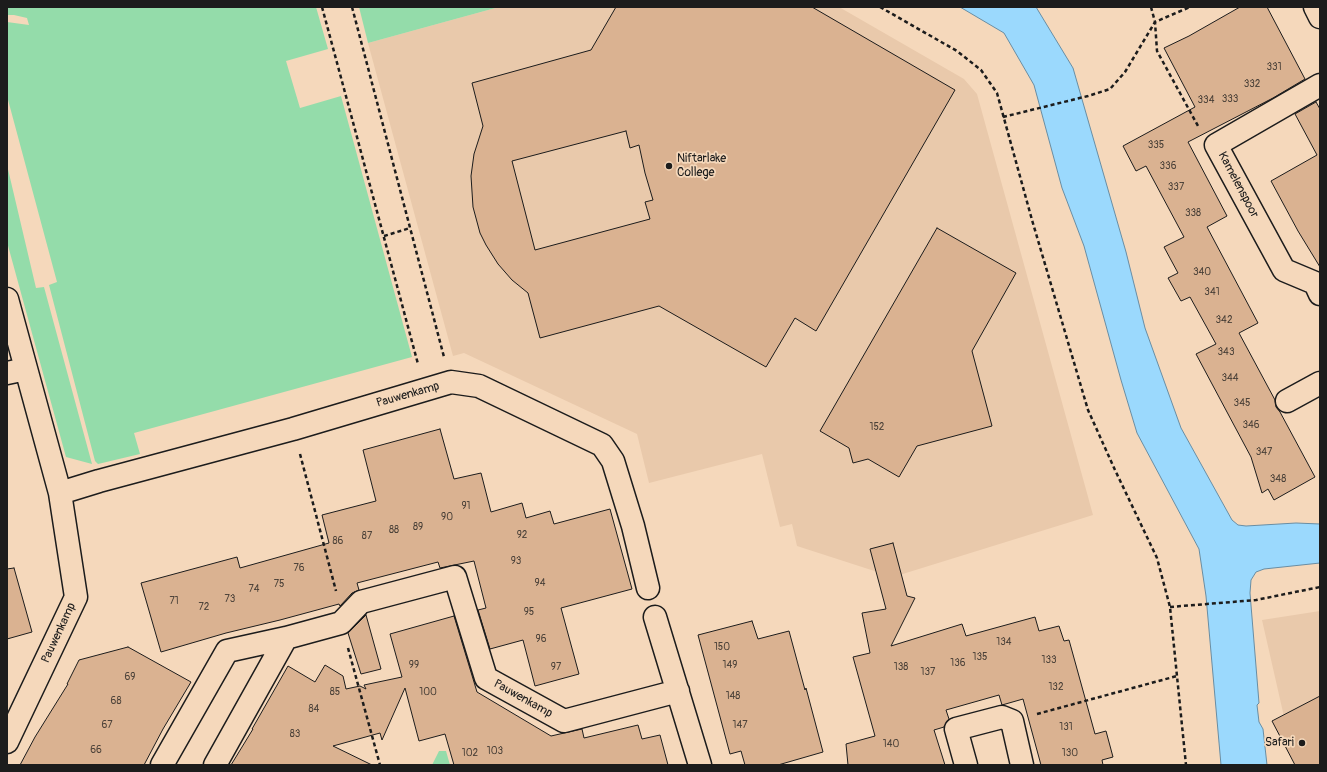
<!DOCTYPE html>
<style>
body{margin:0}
#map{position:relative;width:1327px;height:772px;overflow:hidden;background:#f5d8bb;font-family:Pangolin,sans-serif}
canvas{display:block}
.frame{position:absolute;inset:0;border:8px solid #1c1c1c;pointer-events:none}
</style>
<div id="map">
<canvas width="1327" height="772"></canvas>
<div class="frame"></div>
</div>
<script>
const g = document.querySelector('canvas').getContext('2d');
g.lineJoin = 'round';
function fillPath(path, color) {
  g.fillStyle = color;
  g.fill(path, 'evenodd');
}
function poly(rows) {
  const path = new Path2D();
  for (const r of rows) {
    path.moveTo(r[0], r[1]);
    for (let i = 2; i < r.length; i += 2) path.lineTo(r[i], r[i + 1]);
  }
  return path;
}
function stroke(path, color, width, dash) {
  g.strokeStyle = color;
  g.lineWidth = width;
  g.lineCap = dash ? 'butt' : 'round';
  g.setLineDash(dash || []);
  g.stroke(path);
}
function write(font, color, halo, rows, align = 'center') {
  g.font = font + ' Pangolin,sans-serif';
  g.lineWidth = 3.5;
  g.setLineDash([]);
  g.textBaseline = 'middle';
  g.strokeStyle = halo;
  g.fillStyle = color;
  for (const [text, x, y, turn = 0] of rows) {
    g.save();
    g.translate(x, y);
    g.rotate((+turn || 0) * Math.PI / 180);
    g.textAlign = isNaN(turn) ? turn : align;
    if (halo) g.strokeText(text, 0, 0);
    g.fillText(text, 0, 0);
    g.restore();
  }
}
const built = poly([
 [499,7,839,7,964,79,977,94,1093,515,893,577,797,546,792,524,780,527,762,454,649,483,637,434,464,353,453,356,368,43],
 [1320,611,1320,765,1295,765,1262,620]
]);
const green = poly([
 [7,7,316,7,328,49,286,61,300,108,341,96,412,357,134,433,140,454,98,464,95,461,49,285,57,282,7,96,7,22,29,25,27,18,14,15,7,15],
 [359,7,499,7,368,43],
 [7,165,36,288,44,287,92,464,66,457,7,242],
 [439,751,446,751,450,765,432,765]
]);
const water = poly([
 [960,7,1036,7,1073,68,1126,252,1145,328,1181,428,1232,520,1238,525,1246,526,1296,523,1320,524,1320,563,1264,569,1256,572,1251,580,1250,593,1259,703,1257,705,1259,722,1263,729,1267,765,1221,765,1206,596,1199,549,1137,433,1121,380,1084,246,1062,188,1034,85,1004,33,960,7]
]);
const building = poly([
 [616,7,812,7,955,90,816,331,795,318,766,367,659,306,540,338,528,293,512,280,498,264,486,245,480,233,473,207,471,176,474,154,483,126,472,83,591,50,616,7],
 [626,131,630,148,639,145,645,173,653,200,645,202,650,219,535,250,512,161,626,131],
 [1240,7,1267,7,1305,79,1273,98,1188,142,1227,216,1207,227,1258,323,1239,333,1275,400,1276,407,1280,412,1315,477,1274,500,1268,489,1262,493,1251,457,1196,354,1216,344,1190,297,1181,301,1168,278,1178,273,1164,247,1184,237,1146,166,1136,171,1123,146,1195,107,1164,48,1189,36,1240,7],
 [1316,102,1320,109,1320,267,1298,231,1271,181,1317,155,1295,114,1316,102],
 [937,228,1016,273,972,351,992,426,917,446,899,477,868,459,853,463,849,448,820,431,937,228],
 [440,429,454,479,481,473,491,512,522,503,526,518,550,511,554,524,610,509,632,589,561,608,579,674,535,686,523,640,490,649,478,610,486,608,474,561,440,568,438,562,357,583,359,590,352,593,340,606,339,604,280,620,226,633,161,652,141,583,237,557,240,568,329,543,322,515,376,501,363,450,440,429],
 [893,543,907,596,915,598,891,646,962,624,966,636,1035,617,1039,631,1059,626,1064,641,1069,640,1095,734,1106,731,1113,757,1102,760,1103,765,1041,765,1023,699,1002,705,999,695,946,710,949,719,944,727,934,730,945,765,848,765,846,744,875,736,853,657,870,653,862,613,886,609,870,549,893,543],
 [14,568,32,632,7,639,7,569,14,568],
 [366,615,381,669,361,674,348,633,366,615],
 [454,616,477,692,551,736,582,729,584,738,638,725,642,739,660,735,668,765,454,765,445,734,419,741,405,688,382,740,380,733,333,746,372,765,231,765,253,729,252,729,288,666,315,682,325,665,343,676,346,689,360,686,366,689,364,685,402,677,390,634,454,616],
 [752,621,758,639,789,631,805,690,806,688,823,752,778,765,745,765,741,751,730,754,698,635,752,621],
 [128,647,191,682,163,729,144,765,20,765,35,737,68,684,67,684,79,660,128,647],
 [1320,696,1320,765,1295,765,1272,721,1320,696]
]);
const path = poly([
 [322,7,418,364],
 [352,7,444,357],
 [880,7,957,51,981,70,997,93,1032,220,1088,410,1115,470,1157,558,1170,607,1186,765],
 [1151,7,1155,22,1157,51,1198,126],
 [1003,117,1088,96,1110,89,1125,72,1155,22,1190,7],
 [384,236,410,228],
 [300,454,336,591],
 [1170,607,1256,600,1320,587],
 [348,648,380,765],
 [1037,714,1177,676]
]);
const street = poly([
 [1315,7,1320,17],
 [1320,85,1216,145,1284,270,1315,283,1320,294],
 [7,299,60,493,76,597,7,742],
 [7,373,26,369],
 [1287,401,1320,383],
 [60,493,99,481,293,429,451,382,479,386,602,445,613,461,633,526,648,588],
 [655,617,700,765],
 [162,765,227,651,286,638,341,623,361,602,455,577,486,678,564,721,678,691],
 [215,765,286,638],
 [966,765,956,729,1002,717,1012,721,1022,765]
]);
const markers = [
 [669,166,4,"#1c1c1c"],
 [1302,743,4,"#1c1c1c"]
];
const numberNames = [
 ["331",1274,67],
 ["332",1252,84],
 ["333",1230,99],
 ["334",1206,100],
 ["335",1156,145],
 ["336",1168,166],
 ["337",1176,187],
 ["338",1193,213],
 ["340",1202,272],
 ["341",1212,292],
 ["342",1224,320],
 ["343",1226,352],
 ["344",1230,378],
 ["345",1242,403],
 ["346",1251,425],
 ["152",877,427],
 ["347",1264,452],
 ["348",1278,479],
 ["91",466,506],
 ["90",447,517],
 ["89",418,527],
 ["88",394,530],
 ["92",522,535],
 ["87",367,536],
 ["86",338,541],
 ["93",516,561],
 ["76",299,568],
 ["94",540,583],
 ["75",279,584],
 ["74",254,589],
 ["73",230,599],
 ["71",174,601],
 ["72",204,607],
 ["95",529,612],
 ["96",541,639],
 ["134",1004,642],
 ["150",722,647],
 ["135",980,657],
 ["133",1049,660],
 ["136",958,663],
 ["99",414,665],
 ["149",730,665],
 ["97",556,667],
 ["138",901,667],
 ["137",928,672],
 ["69",130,677],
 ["132",1056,687],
 ["85",335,692],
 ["100",428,692],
 ["148",733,696],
 ["68",116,701],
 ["84",314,709],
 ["67",107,725],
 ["147",740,725],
 ["131",1066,727],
 ["83",295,734],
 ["140",891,744],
 ["66",96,750],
 ["103",495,751],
 ["102",470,753],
 ["130",1070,753]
];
const poiNames = [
 ["Niftarlake",677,159],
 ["College",677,173],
 ["Safari",1294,743,"right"]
];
const streetNames = [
 ["Kamelenspoor",1238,185,62],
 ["Pauwenkamp",408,395,-16],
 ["Pauwenkamp",59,633,-65],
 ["Pauwenkamp",523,699,29]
];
fillPath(built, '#e9c9ab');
fillPath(green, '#94dcaa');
fillPath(water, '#9bd9fd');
stroke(water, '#688da3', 1);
fillPath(building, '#dab291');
stroke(building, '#1c1c1c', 1);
stroke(street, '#1c1c1c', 25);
stroke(path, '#1c1c1c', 2.5, [4, 3]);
stroke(street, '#f5d8bb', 22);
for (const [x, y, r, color] of markers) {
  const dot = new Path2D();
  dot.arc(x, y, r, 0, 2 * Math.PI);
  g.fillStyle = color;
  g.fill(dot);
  stroke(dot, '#f5d8bb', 1.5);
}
write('10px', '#4c4239', null, numberNames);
write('12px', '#1c1c1c', '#f5d8bb', poiNames, 'left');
write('12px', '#1c1c1c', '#f5d8bb', streetNames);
</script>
